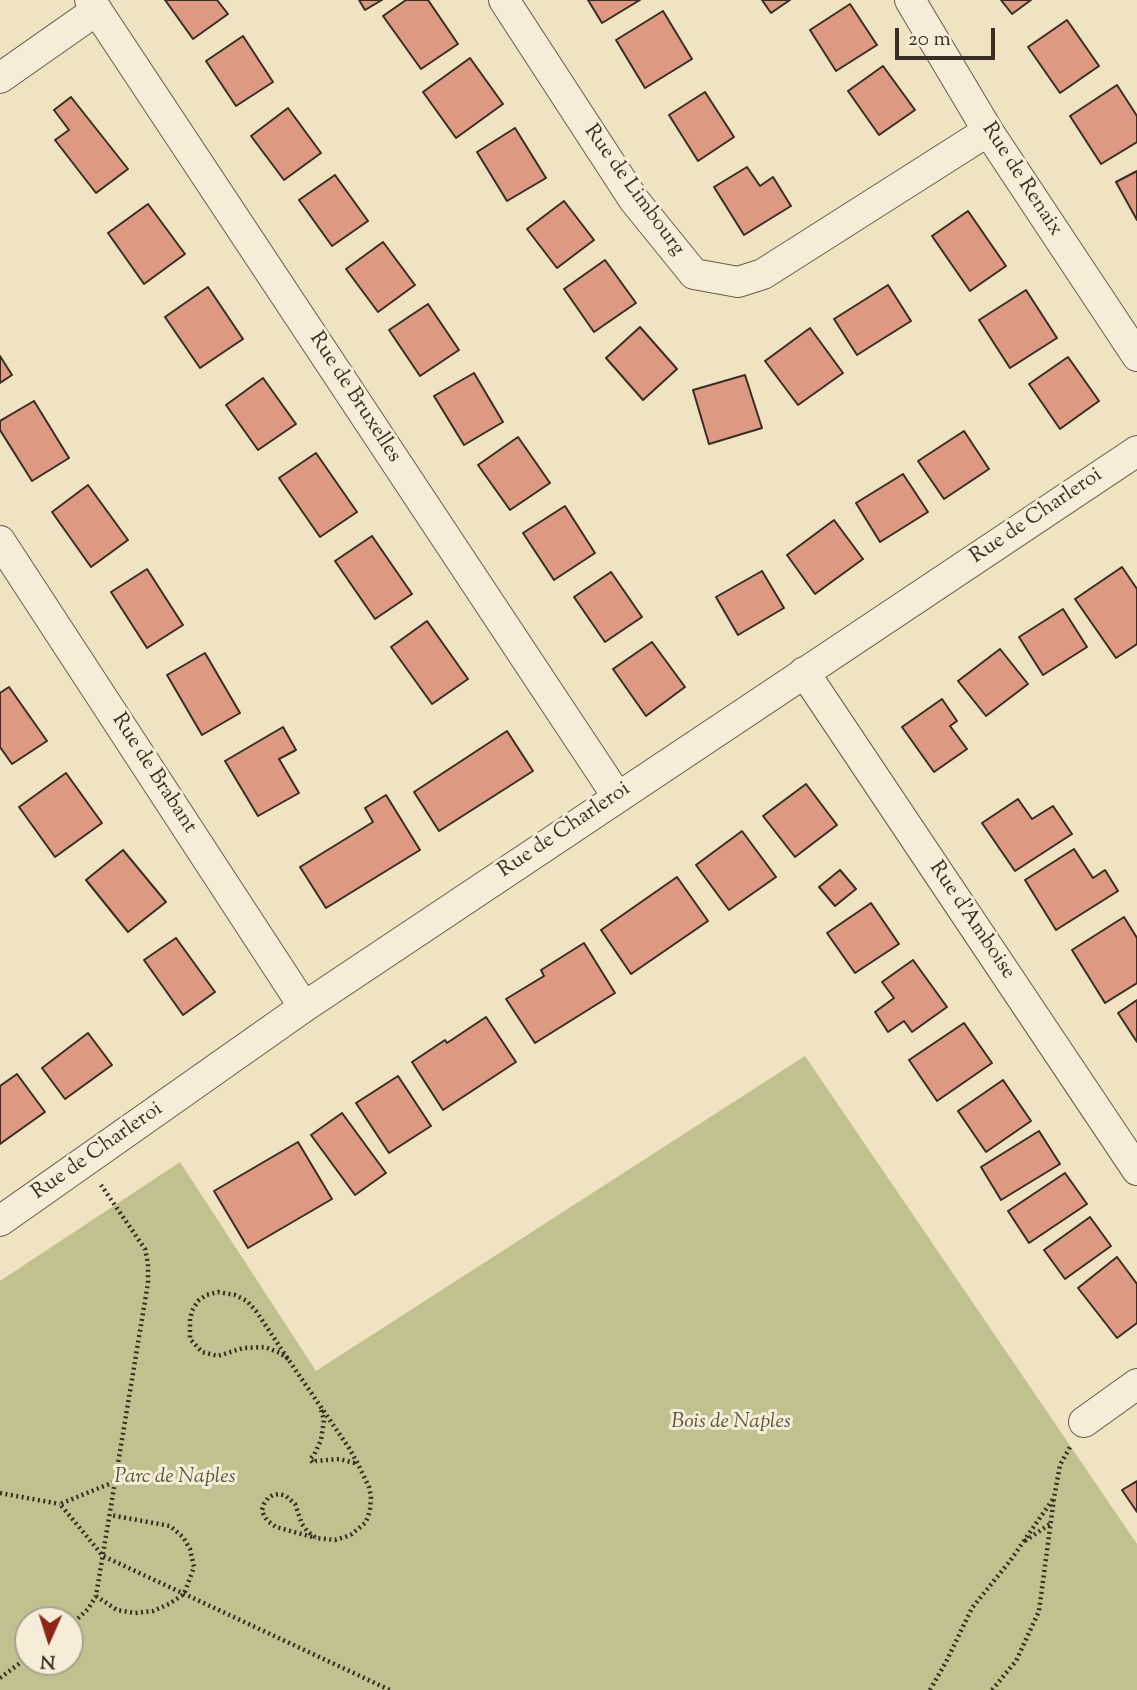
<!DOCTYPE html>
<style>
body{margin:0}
#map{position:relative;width:1137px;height:1690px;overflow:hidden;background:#f0e3c1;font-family:"Sorts Mill Goudy",serif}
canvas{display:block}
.north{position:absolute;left:14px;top:1606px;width:70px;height:70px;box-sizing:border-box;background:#f5edd7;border:2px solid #a9a18f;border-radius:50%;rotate:183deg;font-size:19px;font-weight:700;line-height:28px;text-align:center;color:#382e23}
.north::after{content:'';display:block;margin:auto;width:24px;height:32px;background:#8f2418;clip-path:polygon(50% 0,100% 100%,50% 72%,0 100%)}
.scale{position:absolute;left:895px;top:28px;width:100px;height:32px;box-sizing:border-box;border:4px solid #382e23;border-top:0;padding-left:9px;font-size:21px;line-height:24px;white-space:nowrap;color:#382e23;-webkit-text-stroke:5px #f5edd7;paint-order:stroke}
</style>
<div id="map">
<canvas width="1137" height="1690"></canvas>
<div class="north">N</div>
<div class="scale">20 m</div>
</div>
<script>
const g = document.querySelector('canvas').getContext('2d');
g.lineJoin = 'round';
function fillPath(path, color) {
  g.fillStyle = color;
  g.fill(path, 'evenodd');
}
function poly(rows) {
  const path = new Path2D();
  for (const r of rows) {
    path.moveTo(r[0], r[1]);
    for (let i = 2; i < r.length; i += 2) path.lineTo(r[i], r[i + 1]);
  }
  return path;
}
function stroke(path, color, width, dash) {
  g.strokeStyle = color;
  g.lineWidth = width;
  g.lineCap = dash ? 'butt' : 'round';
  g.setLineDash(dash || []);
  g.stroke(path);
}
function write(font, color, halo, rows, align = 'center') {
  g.font = font + ' "Sorts Mill Goudy",serif';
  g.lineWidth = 6;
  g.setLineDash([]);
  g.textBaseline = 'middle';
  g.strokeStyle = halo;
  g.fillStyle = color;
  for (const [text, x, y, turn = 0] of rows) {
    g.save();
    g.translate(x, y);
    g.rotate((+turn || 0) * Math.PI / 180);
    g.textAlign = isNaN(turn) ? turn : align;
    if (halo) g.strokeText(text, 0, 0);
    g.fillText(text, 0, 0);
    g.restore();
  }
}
const green = poly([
 [805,1056,1137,1544,1137,1690,0,1690,0,1281,180,1162,316,1371],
 [28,1620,70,1620,70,1662,28,1662]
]);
const building = poly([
 [165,0,217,0,228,14,193,39,165,0],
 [359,0,382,0,365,10,359,0],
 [406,0,428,0,458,44,421,69,383,16,406,0],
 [588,0,640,0,602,23,588,0],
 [762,0,790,0,771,13,762,0],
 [1001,0,1031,0,1012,14,1001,0],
 [850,4,877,45,836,71,810,30,850,4],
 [663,11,692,59,645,88,616,40,663,11],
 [1067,20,1099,66,1060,93,1028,47,1067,20],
 [243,36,273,82,236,106,206,61,243,36],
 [470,58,503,104,456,138,423,92,470,58],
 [883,66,915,110,879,135,848,91,883,66],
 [1117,85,1137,116,1137,142,1101,164,1070,116,1117,85],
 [705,92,734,137,698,161,669,115,705,92],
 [71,97,128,169,96,193,55,140,69,130,54,110,71,97],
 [288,108,321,153,284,180,251,136,288,108],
 [515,128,546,178,507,201,477,152,515,128],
 [747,167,760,186,773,177,791,206,744,235,714,187,747,167],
 [1137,171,1137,220,1116,182,1137,171],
 [335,175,368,221,332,246,299,200,335,175],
 [564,201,594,240,557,268,527,229,564,201],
 [148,204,185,254,144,284,108,233,148,204],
 [968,211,1006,266,970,291,932,236,968,211],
 [383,242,415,285,378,312,346,269,383,242],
 [605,260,636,303,594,332,564,289,605,260],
 [888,285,911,321,857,355,834,319,888,285],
 [208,287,243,339,200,368,165,317,208,287],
 [1026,290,1057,338,1010,368,979,320,1026,290],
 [428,304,459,350,420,376,389,330,428,304],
 [640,327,677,369,643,400,606,358,640,327],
 [810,328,843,373,798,405,765,361,810,328],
 [0,356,12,375,0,383,0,356],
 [1068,357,1099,401,1060,429,1029,384,1068,357],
 [474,373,503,422,464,445,434,396,474,373],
 [745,375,762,428,709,444,693,390,745,375],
 [263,378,296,424,258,450,226,405,263,378],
 [34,401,69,458,32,481,0,430,0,421,34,401],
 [964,431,989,469,944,499,918,461,964,431],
 [518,437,550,483,510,510,478,465,518,437],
 [316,453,357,512,320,537,279,478,316,453],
 [903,474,928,512,880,542,856,503,903,474],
 [88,485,128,540,91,567,52,512,88,485],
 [565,506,595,553,554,580,523,533,565,506],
 [834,520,863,559,815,594,787,555,834,520],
 [372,536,412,594,375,619,335,561,372,536],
 [1122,567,1137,589,1137,644,1116,658,1075,599,1122,567],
 [147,569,183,625,147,648,111,592,147,569],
 [762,571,784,608,738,635,716,597,762,571],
 [611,572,642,617,605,642,574,597,611,572],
 [1063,609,1087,647,1043,675,1019,637,1063,609],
 [427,621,468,679,432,704,391,647,427,621],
 [652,642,685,687,646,716,613,669,652,642],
 [1000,649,1028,684,986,716,958,681,1000,649],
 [205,653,240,713,202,735,167,675,205,653],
 [9,687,47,741,12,764,0,747,0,693,9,687],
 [942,699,957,721,950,726,967,749,934,772,902,727,942,699],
 [283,727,296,750,279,759,299,793,258,816,225,761,283,727],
 [507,731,533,771,439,831,414,792,507,731],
 [66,773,102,823,55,857,19,807,66,773],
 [806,784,837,825,795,857,763,816,806,784],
 [386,795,420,850,326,908,300,867,373,822,365,808,386,795],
 [1018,799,1032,819,1053,806,1072,834,1015,871,982,823,1018,799],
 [742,831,776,877,729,910,696,865,742,831],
 [1074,849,1093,878,1105,870,1118,891,1056,930,1025,880,1074,849],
 [123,850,166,902,128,932,86,880,123,850],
 [840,870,856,889,835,906,819,887,840,870],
 [677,877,708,921,631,974,601,930,677,877],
 [871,903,899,944,855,973,827,933,871,903],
 [1124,917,1137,938,1137,983,1105,1003,1072,950,1124,917],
 [176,938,215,992,183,1015,144,960,176,938],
 [584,943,615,993,535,1043,506,999,544,976,541,970,584,943],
 [913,960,947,1007,912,1032,904,1021,888,1032,875,1012,894,998,882,982,913,960],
 [1137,1000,1137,1042,1118,1013,1137,1000],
 [486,1017,516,1062,443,1110,412,1062,445,1040,447,1043,486,1017],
 [964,1023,992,1063,937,1101,909,1060,964,1023],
 [88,1033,112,1065,65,1099,42,1068,88,1033],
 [17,1074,45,1112,0,1144,0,1086,17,1074],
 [398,1076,431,1126,389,1153,356,1103,398,1076],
 [1003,1080,1031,1121,986,1152,958,1111,1003,1080],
 [342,1113,386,1173,355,1195,311,1135,342,1113],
 [1039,1131,1060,1164,1001,1200,981,1167,1039,1131],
 [298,1142,332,1199,248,1248,214,1191,298,1142],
 [1065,1173,1087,1204,1029,1243,1008,1211,1065,1173],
 [1090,1217,1111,1246,1065,1279,1044,1250,1090,1217],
 [1117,1257,1137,1284,1137,1323,1117,1338,1078,1288,1117,1257],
 [1137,1481,1137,1512,1122,1490,1137,1481]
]);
const path = poly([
 [288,1359,280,1353,265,1347,243,1348,218,1356,202,1352,190,1339,190,1319,192,1311,198,1301,206,1295,218,1292,235,1295,247,1301,256,1311,288,1359,349,1448,358,1464,369,1487,371,1497,370,1509,368,1517,365,1523,352,1534,345,1537,335,1540,316,1538,307,1531,302,1524,295,1504,286,1496,279,1494,273,1495,268,1498,264,1504,262,1510,264,1516,268,1521,276,1527,316,1538],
 [321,1410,324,1420,321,1440,314,1455,310,1459,313,1463,316,1461,339,1459,358,1464],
 [114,1482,60,1504,103,1556,390,1690],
 [0,1493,60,1504],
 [1025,1541,1050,1524],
 [96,1596,117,1610,135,1613,153,1611,169,1604,184,1594,194,1567,190,1549,183,1537,170,1526,110,1515],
 [70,1626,88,1609,96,1596,148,1283,148,1264,145,1249,101,1185],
 [0,1678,28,1657],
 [930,1690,946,1662,972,1608,1010,1561,1053,1499],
 [992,1690,1016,1661,1039,1611,1054,1498,1060,1465,1070,1447]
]);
const street = poly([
 [90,0,617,796],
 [504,0,634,200,694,274,738,282,763,274,988,131],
 [910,0,988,131,1137,356],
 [0,78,97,10],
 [0,541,304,1007],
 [804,672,1137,1170],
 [0,1221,304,1007,1137,451],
 [1084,1422,1137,1384]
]);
const streetNames = [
 ["Rue de Renaix",1021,180,57],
 ["Rue de Limbourg",633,191,54],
 ["Rue de Bruxelles",354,398,57],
 ["Rue de Charleroi",1037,517,-34],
 ["Rue de Brabant",153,774,57],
 ["Rue de Charleroi",565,831,-34],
 ["Rue d'Amboise",971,921,56],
 ["Rue de Charleroi",98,1152,-35]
];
const parkNames = [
 ["Bois de Naples",731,1423],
 ["Parc de Naples",175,1478]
];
fillPath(green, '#c0c18e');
fillPath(building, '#dd9982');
stroke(building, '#382e23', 2);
stroke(street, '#665b4a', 32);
stroke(path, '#382e23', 4.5, [2, 3.5]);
stroke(street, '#f5edd7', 30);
write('21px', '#382e23', '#f5edd7', streetNames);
write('italic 21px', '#5a533e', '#f5edd7', parkNames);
</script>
